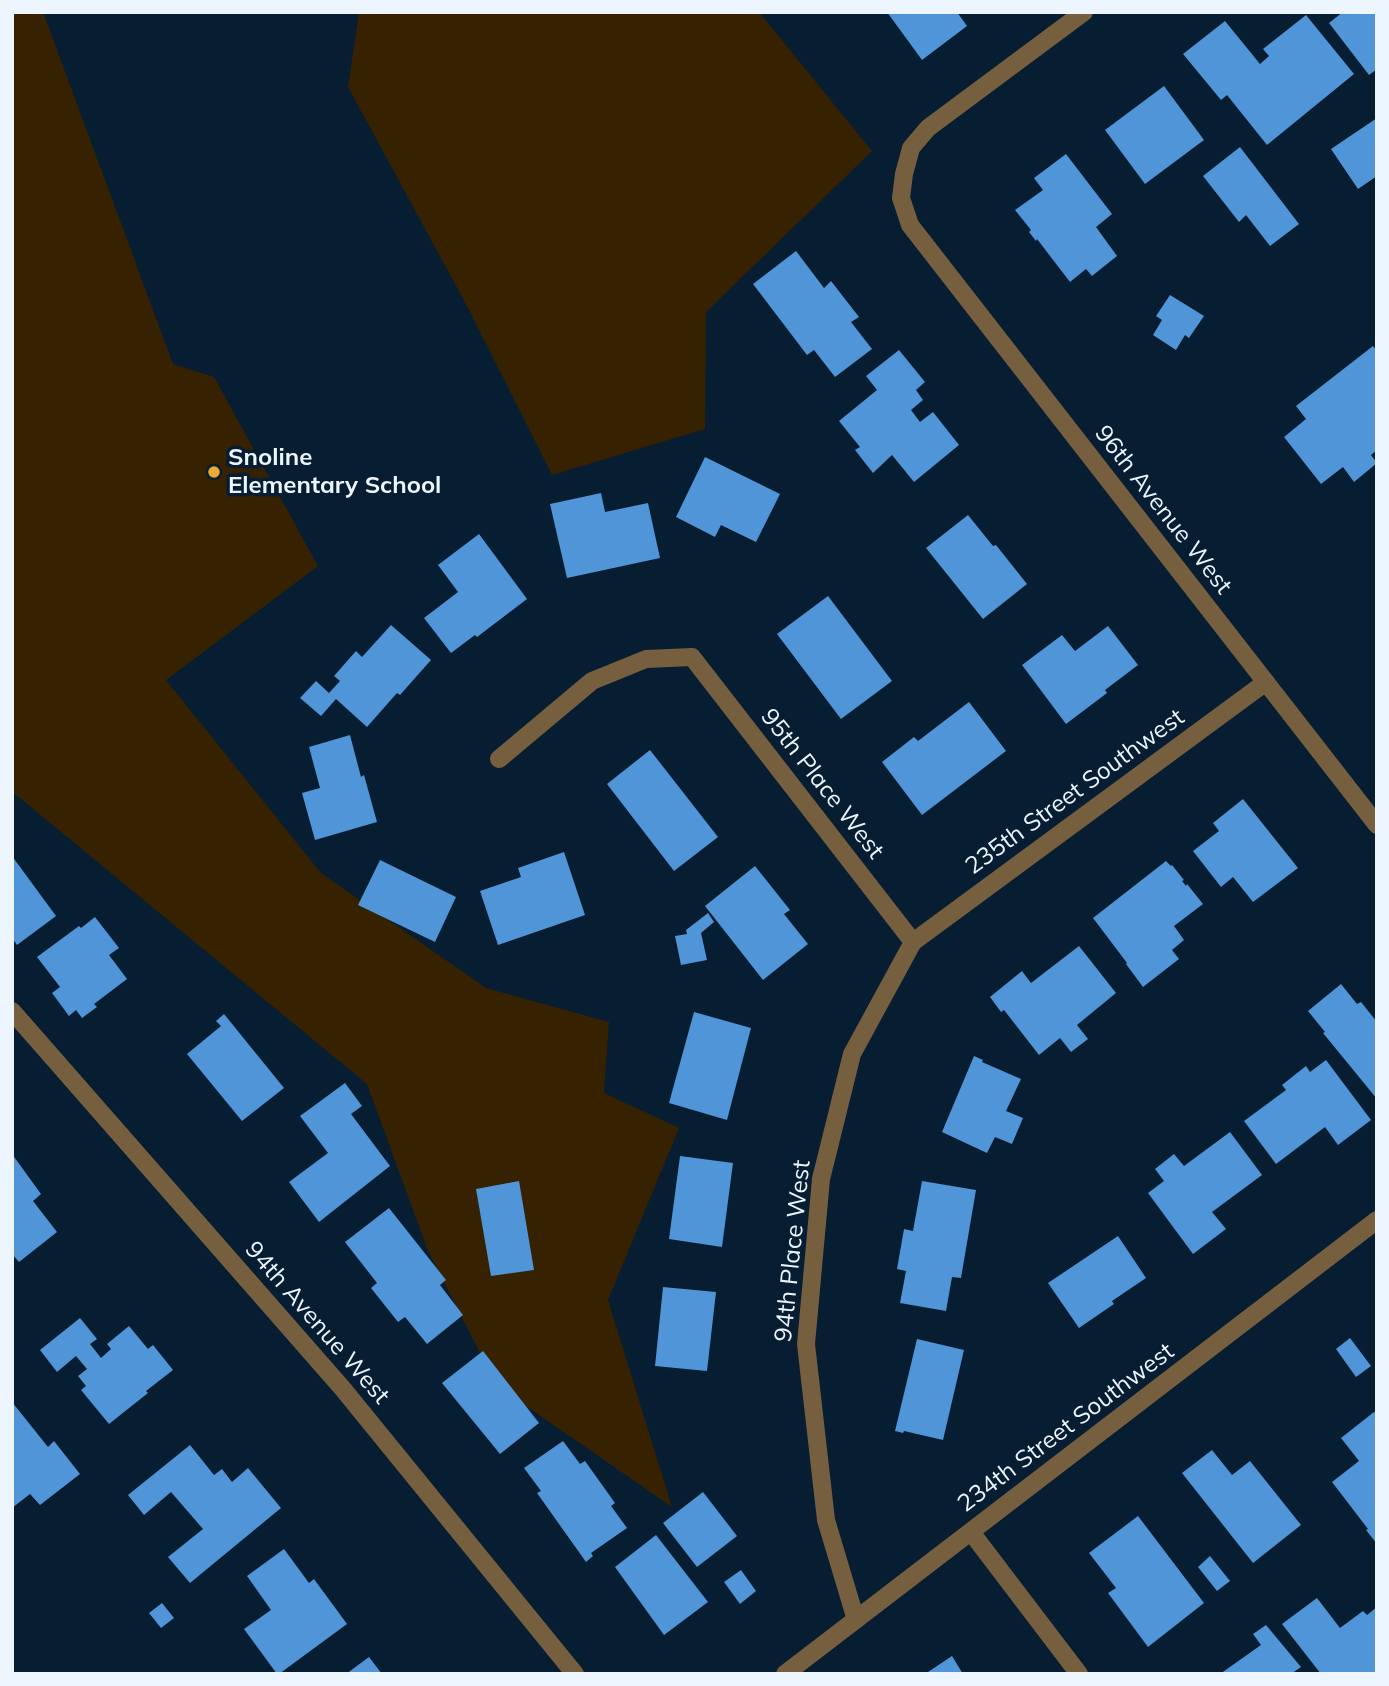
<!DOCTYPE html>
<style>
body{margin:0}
#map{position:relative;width:1389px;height:1686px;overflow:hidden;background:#071d31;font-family:Mulish,sans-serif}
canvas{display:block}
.frame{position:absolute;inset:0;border:14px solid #edf5fe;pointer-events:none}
</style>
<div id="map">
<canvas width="1389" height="1686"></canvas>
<div class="frame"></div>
</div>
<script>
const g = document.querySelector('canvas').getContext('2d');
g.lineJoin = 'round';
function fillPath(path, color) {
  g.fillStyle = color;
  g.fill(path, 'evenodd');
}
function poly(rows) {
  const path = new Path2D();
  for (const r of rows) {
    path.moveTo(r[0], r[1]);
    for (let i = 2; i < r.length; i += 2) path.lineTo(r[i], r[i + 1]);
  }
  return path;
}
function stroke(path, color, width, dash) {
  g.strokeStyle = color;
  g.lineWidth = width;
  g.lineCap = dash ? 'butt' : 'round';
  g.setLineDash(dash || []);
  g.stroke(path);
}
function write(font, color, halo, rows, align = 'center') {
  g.font = font + ' Mulish,sans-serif';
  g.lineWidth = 7;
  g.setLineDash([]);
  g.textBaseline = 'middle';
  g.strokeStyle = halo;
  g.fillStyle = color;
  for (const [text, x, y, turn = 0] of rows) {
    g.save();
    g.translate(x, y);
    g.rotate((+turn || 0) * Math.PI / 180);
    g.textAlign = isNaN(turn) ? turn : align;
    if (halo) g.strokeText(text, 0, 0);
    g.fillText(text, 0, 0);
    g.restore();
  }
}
const green = poly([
 [20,12,43,12,173,364,214,377,318,566,166,680,321,873,486,988,609,1022,604,1093,679,1128,608,1300,672,1507,497,1386,428,1251,367,1084,15,794,12,795,12,15],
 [359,12,759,12,872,151,706,312,705,429,552,475,467,306,348,87]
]);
const building = poly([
 [887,12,957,12,967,26,922,60],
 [1343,12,1377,12,1377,69,1369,75,1329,23],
 [1306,15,1354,74,1267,145,1227,95,1221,100,1183,54,1225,21,1260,64,1269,56,1263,49],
 [1164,86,1204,140,1145,184,1105,130],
 [1377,118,1377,176,1358,189,1331,149],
 [1240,147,1299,224,1270,246,1246,215,1239,222,1203,176],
 [1066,154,1112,214,1096,227,1117,256,1092,276,1086,269,1070,282,1037,239,1036,241,1029,232,1031,230,1015,210,1043,190,1034,178],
 [796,251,824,288,831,281,859,317,851,322,872,349,835,377,814,350,807,355,753,284],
 [1170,295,1204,316,1189,338,1185,335,1176,350,1153,335,1162,320,1156,316],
 [1373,346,1377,351,1377,450,1371,455,1377,463,1354,482,1343,467,1321,484,1284,437,1306,419,1296,406],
 [899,350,925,382,916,390,923,400,911,410,920,422,933,412,959,445,914,482,892,455,873,473,855,450,860,447,839,421,877,390,866,376],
 [705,457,780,494,756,542,721,525,715,537,676,517],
 [601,493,605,512,648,503,660,558,567,578,550,504],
 [968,515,993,546,996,545,1027,584,983,619,926,548],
 [479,534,527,599,477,637,475,635,451,653,424,618,458,592,438,565],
 [828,596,892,681,841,719,777,634],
 [391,625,431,660,400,695,397,693,367,727,336,699,321,716,300,698,316,681,329,693,340,681,334,676,356,651,362,657],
 [1108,626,1138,665,1105,690,1107,693,1066,724,1022,665,1062,635,1075,651],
 [969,702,1006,751,922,815,882,762,914,737,918,741],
 [350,735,361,777,364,775,377,822,315,840,302,793,320,788,309,747],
 [650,750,718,837,674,871,607,784],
 [1243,799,1298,868,1253,902,1233,877,1221,887,1193,851,1219,831,1213,823],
 [564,852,585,915,498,945,480,891,521,877,518,868],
 [12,856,56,916,17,945,12,938],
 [380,860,456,897,435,942,358,905],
 [1166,861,1171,866,1172,865,1184,880,1182,881,1186,886,1187,884,1203,904,1174,926,1184,940,1172,950,1179,959,1143,987,1126,964,1127,963,1093,918],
 [755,866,790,910,784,914,808,944,763,980,705,906],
 [708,913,714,922,701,933,707,960,681,965,675,936,687,934,686,930],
 [95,917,119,948,109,955,127,979,94,1004,97,1007,82,1018,76,1010,69,1016,52,993,60,987,37,957,79,926,81,928],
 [1079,946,1116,993,1077,1025,1088,1039,1071,1052,1060,1038,1039,1055,1004,1010,1001,1012,990,997,1022,971,1031,983],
 [1341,984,1357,1004,1361,1002,1377,1022,1377,1099,1323,1033,1325,1032,1308,1011],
 [694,1012,751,1028,727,1120,669,1103],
 [224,1014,284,1088,242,1121,187,1054,221,1026,216,1021],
 [974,1056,983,1060,982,1062,1021,1079,1006,1111,1023,1118,1012,1144,995,1137,987,1153,942,1132],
 [1326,1060,1371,1120,1338,1145,1325,1127,1276,1164,1244,1121,1286,1090,1282,1085,1306,1066,1310,1072],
 [345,1083,362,1106,351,1114,390,1166,319,1222,289,1182,328,1153,300,1116],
 [1230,1132,1262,1175,1212,1212,1226,1229,1193,1254,1148,1193,1164,1181,1155,1169,1174,1154,1184,1166],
 [12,1154,41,1194,33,1201,57,1232,19,1262,12,1254],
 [680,1156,733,1163,722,1247,669,1239],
 [519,1181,534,1270,491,1276,476,1189],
 [922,1181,976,1190,961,1278,952,1277,946,1311,900,1303,906,1271,897,1269,904,1229,913,1231],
 [389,1208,446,1280,440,1285,463,1315,427,1344,405,1317,398,1322,371,1288,377,1283,345,1242],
 [1118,1236,1146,1278,1112,1301,1114,1304,1079,1328,1048,1283],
 [663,1287,716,1292,707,1371,655,1366],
 [80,1318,97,1339,90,1344,101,1358,111,1349,107,1344,129,1326,148,1349,153,1345,173,1370,146,1391,148,1393,109,1424,81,1390,86,1386,78,1376,87,1369,76,1356,57,1372,40,1350],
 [1350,1338,1371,1366,1356,1377,1336,1349],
 [917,1339,964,1350,943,1440,904,1431,903,1433,895,1431],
 [483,1351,539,1423,500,1454,442,1383],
 [12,1402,48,1447,54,1441,80,1474,40,1505,30,1494,12,1508],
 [1374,1412,1377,1414,1377,1544,1366,1530,1368,1529,1332,1482,1359,1461,1341,1438],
 [563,1441,580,1464,585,1461,615,1503,611,1506,627,1528,591,1553,593,1556,586,1562,537,1493,541,1491,524,1468],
 [190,1445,214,1475,222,1469,232,1482,248,1468,281,1508,190,1583,168,1557,203,1529,171,1492,144,1515,128,1495],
 [1212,1450,1232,1475,1250,1461,1301,1525,1253,1563,1182,1473],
 [703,1492,737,1536,697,1567,663,1523],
 [1138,1516,1204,1603,1148,1647,1108,1593,1116,1588,1089,1553],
 [656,1535,708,1602,664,1635,615,1567],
 [284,1549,309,1583,314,1579,347,1624,279,1674,277,1674,244,1629,271,1610,247,1576],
 [1210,1556,1230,1581,1217,1591,1198,1567],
 [741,1570,756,1591,740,1604,724,1582],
 [1317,1598,1340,1628,1363,1611,1367,1615,1377,1607,1377,1674,1321,1674,1282,1624],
 [162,1603,174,1618,161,1628,149,1613],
 [1266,1625,1301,1667,1291,1674,1220,1674,1261,1645,1253,1634],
 [952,1656,963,1674,925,1674],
 [369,1657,382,1674,346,1674]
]);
const minor = poly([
 [1084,12,928,128,911,148,904,174,901,198,910,225,1377,825],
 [499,759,592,681,646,659,692,657,913,942],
 [12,1011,343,1389,575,1674],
 [971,1532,1079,1674],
 [856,1620,826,1520,806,1344,821,1179,852,1054,913,942,1266,682],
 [785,1674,1377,1220]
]);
const markers = [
 [214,472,7,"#eba93a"]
];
const poiNames = [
 ["Snoline",228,458],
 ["Elementary School",228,486]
];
const streetNames = [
 ["96th Avenue West",1163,510,52],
 ["95th Place West",822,784,52],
 ["235th Street Southwest",1075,792,-36],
 ["94th Place West",793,1251,-84],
 ["94th Avenue West",317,1323,49],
 ["234th Street Southwest",1066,1428,-37]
];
fillPath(green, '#362200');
fillPath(building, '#5095d8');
stroke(minor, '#755f3e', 18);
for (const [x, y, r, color] of markers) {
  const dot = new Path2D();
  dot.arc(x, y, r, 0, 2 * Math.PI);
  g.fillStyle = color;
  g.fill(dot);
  stroke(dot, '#071d31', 2.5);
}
write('bold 24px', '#edf5fe', '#071d31', poiNames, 'left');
write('24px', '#edf5fe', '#071d31', streetNames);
</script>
